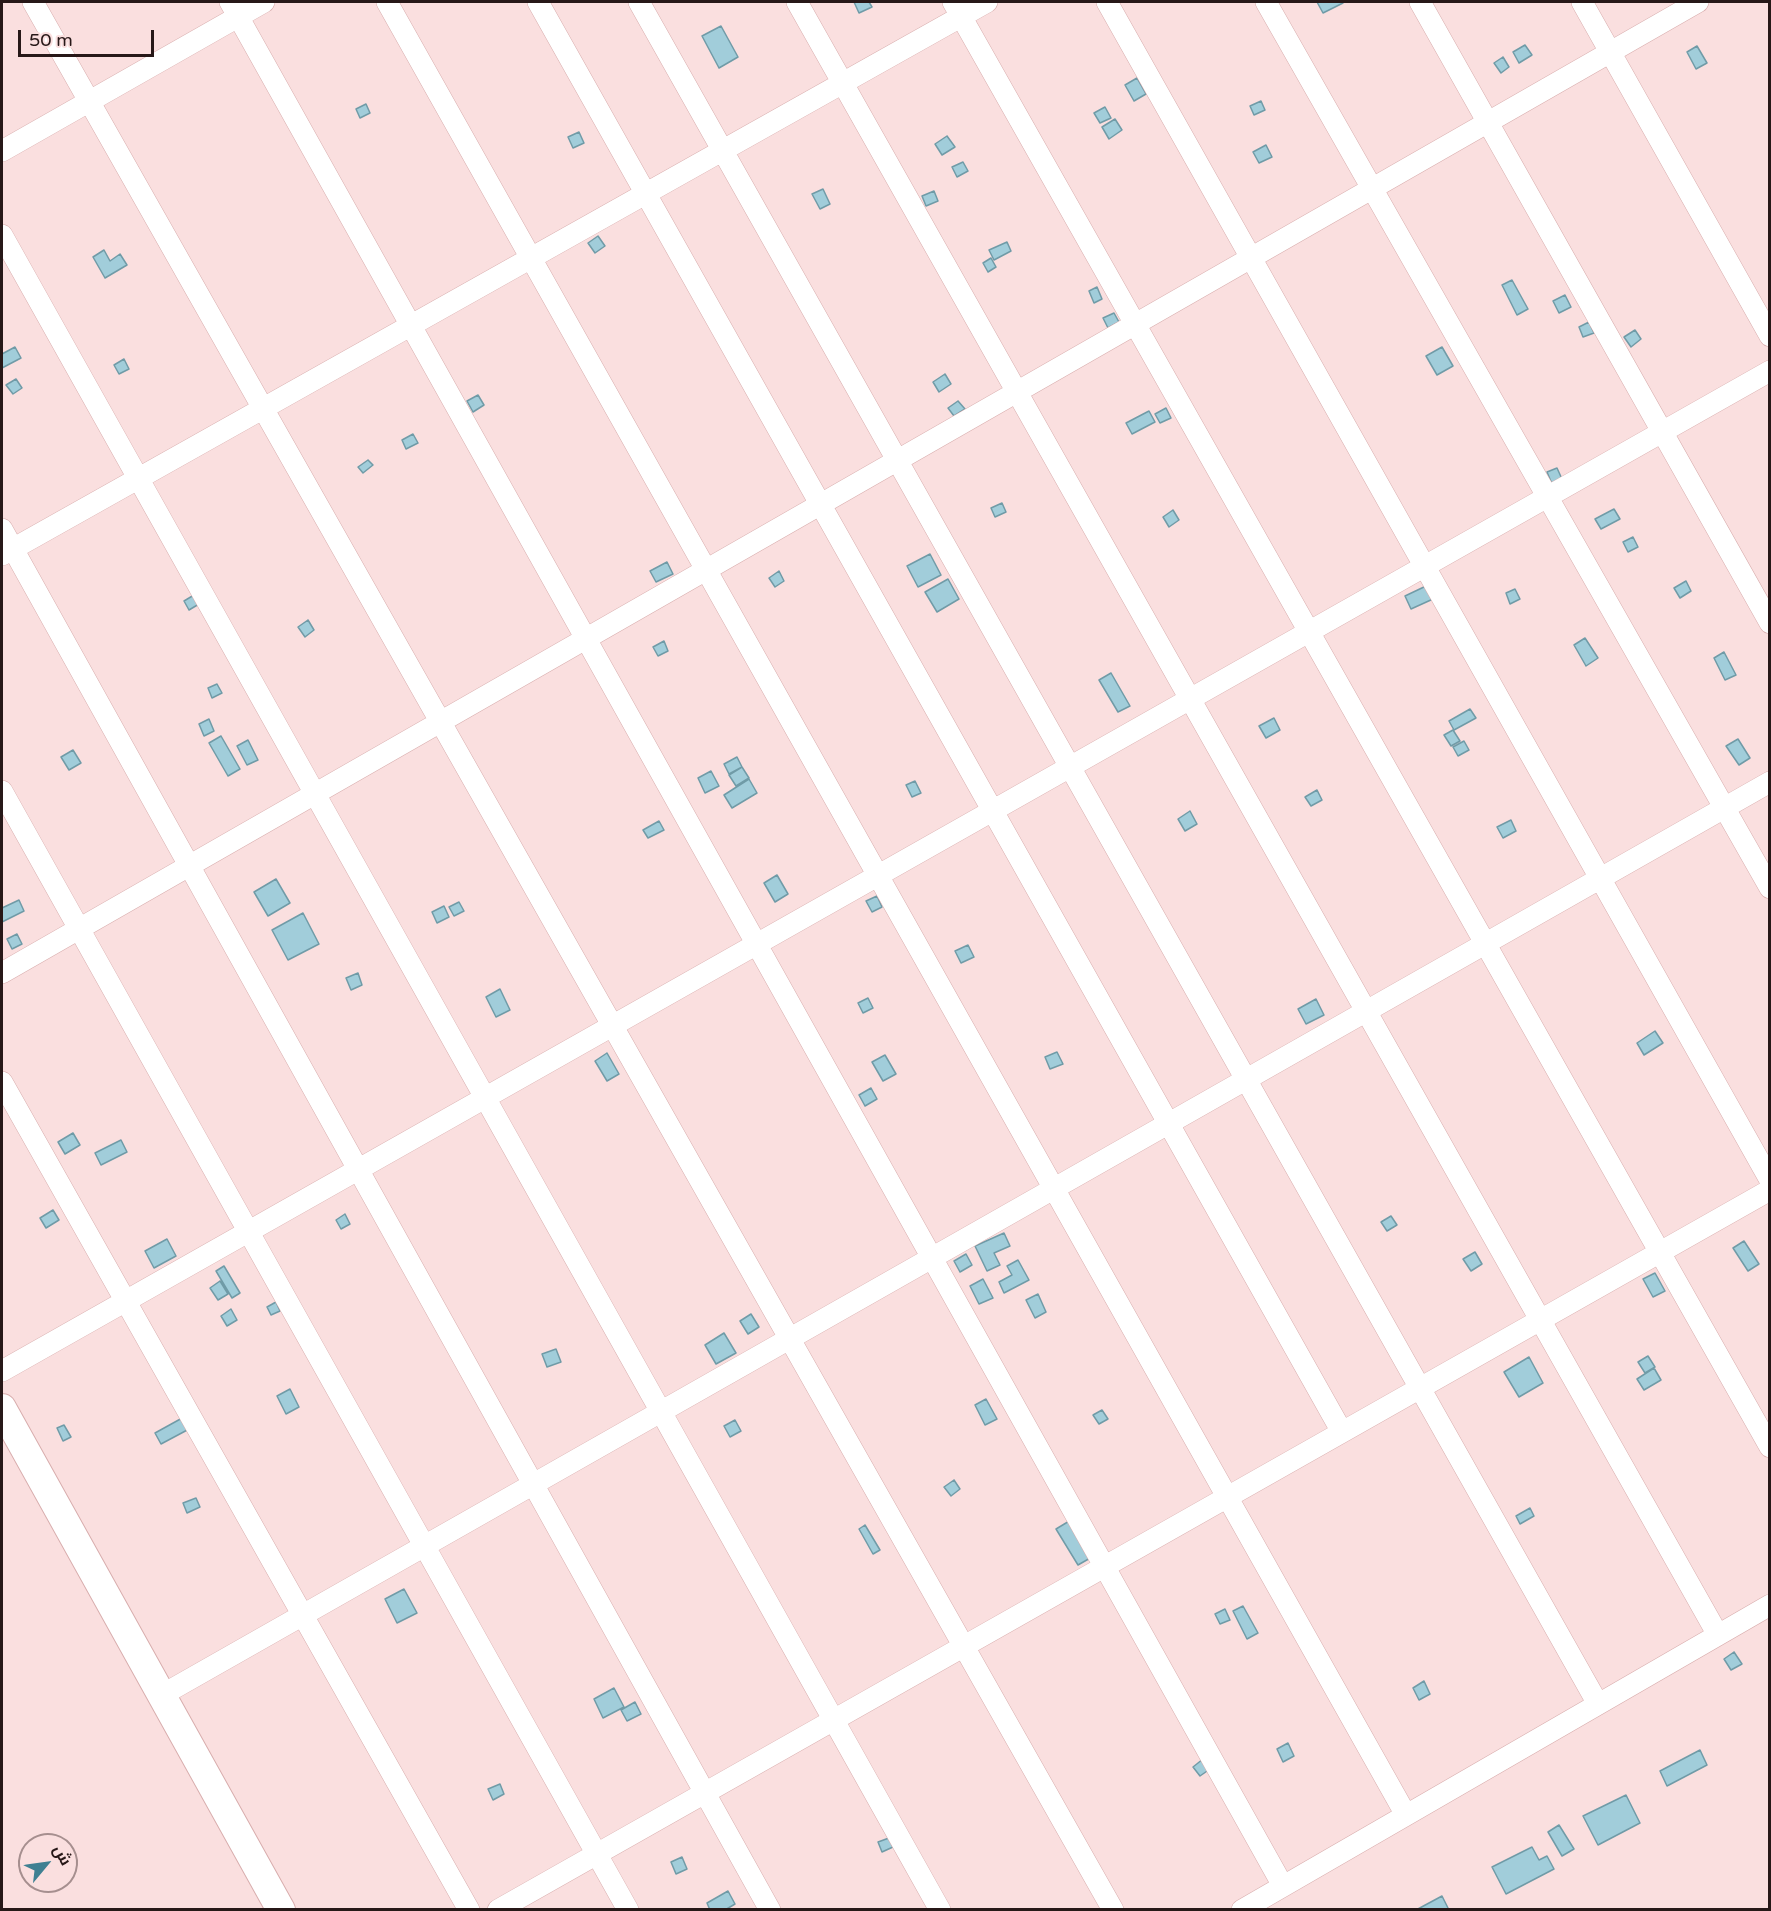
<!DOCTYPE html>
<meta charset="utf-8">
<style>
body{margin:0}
#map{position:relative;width:1771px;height:1911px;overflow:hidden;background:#fadfdf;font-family:"Varela Round",Cairo,sans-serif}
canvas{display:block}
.frame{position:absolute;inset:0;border:3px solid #271818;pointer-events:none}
.north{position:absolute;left:18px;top:1833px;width:60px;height:60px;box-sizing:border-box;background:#fadfdf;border:2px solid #a68f8f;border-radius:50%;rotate:61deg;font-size:16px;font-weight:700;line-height:24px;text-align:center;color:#271818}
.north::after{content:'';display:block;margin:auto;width:21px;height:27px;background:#3f8092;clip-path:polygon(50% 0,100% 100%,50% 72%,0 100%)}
.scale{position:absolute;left:18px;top:30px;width:136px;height:27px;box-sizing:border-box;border:3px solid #271818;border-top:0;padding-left:8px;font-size:18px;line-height:21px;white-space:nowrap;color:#271818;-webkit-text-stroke:4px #fadfdf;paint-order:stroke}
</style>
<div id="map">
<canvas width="1771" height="1911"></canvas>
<div class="frame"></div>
<div class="north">ش</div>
<div class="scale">50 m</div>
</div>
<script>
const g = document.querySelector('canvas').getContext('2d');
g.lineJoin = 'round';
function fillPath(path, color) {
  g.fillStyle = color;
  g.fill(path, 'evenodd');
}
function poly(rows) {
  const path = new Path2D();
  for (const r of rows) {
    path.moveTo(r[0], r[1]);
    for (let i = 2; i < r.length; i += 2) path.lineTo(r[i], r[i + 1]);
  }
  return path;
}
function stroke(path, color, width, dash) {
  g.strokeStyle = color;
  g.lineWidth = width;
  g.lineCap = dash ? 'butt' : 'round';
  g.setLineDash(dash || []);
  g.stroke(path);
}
const building = poly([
 [854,2,869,2,872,7,859,13,854,2],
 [1317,2,1342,2,1343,3,1323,13,1317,2],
 [721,26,738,57,719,68,702,36,721,26],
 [1525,45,1532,55,1519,63,1513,52,1525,45],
 [1697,46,1707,63,1696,69,1687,52,1697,46],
 [1503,57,1509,67,1501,73,1494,63,1503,57],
 [1137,78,1146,94,1134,101,1125,85,1137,78],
 [1261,101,1265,110,1254,115,1250,106,1261,101],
 [366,104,370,113,360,118,356,109,366,104],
 [1105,107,1111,118,1100,123,1094,113,1105,107],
 [1115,119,1122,130,1109,139,1102,127,1115,119],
 [579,132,584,143,573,148,568,137,579,132],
 [947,136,955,147,942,155,935,144,947,136],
 [1266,145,1272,157,1259,163,1253,152,1266,145],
 [963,162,968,171,957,177,952,167,963,162],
 [823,189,830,204,820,209,812,194,823,189],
 [934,191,938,201,926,206,922,196,934,191],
 [598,236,605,246,595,253,588,243,598,236],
 [1007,242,1011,251,994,260,989,250,1007,242],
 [104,250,110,261,120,254,127,265,105,278,93,257,104,250],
 [991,258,996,267,988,272,983,263,991,258],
 [1512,280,1528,309,1517,315,1502,285,1512,280],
 [1097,287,1102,299,1094,303,1089,291,1097,287],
 [1565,295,1571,307,1559,313,1553,301,1565,295],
 [1114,313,1119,322,1108,328,1103,318,1114,313],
 [1589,322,1594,333,1583,337,1579,327,1589,322],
 [1635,330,1641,339,1631,347,1624,337,1635,330],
 [15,347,21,358,2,368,2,354,15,347],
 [1442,347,1453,366,1437,375,1426,356,1442,347],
 [124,359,129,369,119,374,114,365,124,359],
 [945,374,951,384,939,392,933,382,945,374],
 [16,379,22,388,13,394,6,385,16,379],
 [478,395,484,405,473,412,467,401,478,395],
 [958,401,965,409,954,416,948,408,958,401],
 [1166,408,1171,418,1160,423,1155,414,1166,408],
 [1149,411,1155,422,1132,434,1126,423,1149,411],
 [413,434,418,443,406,449,402,440,413,434],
 [368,460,373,465,363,473,358,467,368,460],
 [1557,468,1562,479,1552,484,1547,472,1557,468],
 [1002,503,1006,512,995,517,991,508,1002,503],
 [1614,509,1620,519,1601,529,1595,519,1614,509],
 [1173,510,1179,520,1169,527,1163,517,1173,510],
 [1633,537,1638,547,1628,552,1623,542,1633,537],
 [930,554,941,575,918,587,907,566,930,554],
 [667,562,673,574,656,582,650,571,667,562],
 [779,571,784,581,775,587,769,578,779,571],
 [948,579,959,599,937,612,925,592,948,579],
 [1686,581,1691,591,1680,598,1674,588,1686,581],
 [1426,586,1433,599,1411,609,1405,596,1426,586],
 [1515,589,1520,599,1510,604,1506,593,1515,589],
 [194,595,199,604,189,610,184,601,194,595],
 [308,620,314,630,305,637,298,627,308,620],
 [1585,638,1598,658,1586,666,1574,645,1585,638],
 [664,641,668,651,658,656,653,647,664,641],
 [1724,652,1736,675,1725,680,1714,658,1724,652],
 [1111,673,1130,706,1118,712,1099,680,1111,673],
 [217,684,222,693,212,698,208,688,217,684],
 [1470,709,1476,718,1454,730,1449,721,1470,709],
 [1274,718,1280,730,1266,738,1259,726,1274,718],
 [209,719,214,731,204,736,199,724,209,719],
 [1453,730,1460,741,1451,746,1444,735,1453,730],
 [221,736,240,769,228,776,209,743,221,736],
 [1738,739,1750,758,1739,765,1726,746,1738,739],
 [248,740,258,760,247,765,237,746,248,740],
 [1464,741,1469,750,1458,756,1453,747,1464,741],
 [73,750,81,763,69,770,61,757,73,750],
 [737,757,742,767,729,774,724,764,737,757],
 [742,767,749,778,736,786,729,775,742,767],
 [711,771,719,786,705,793,698,778,711,771],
 [749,779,757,793,732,808,724,795,749,779],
 [915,781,921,793,912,797,906,785,915,781],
 [1317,790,1322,800,1311,806,1305,797,1317,790],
 [1190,811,1197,824,1185,831,1178,819,1190,811],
 [1511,820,1516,831,1503,838,1497,827,1511,820],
 [659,821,664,830,648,838,643,830,659,821],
 [777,875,788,894,775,902,764,883,777,875],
 [276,879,290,903,268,916,254,892,276,879],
 [877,896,882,907,872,912,866,901,877,896],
 [19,900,24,911,2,922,2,908,19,900],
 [459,902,464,911,454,916,449,907,459,902],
 [444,906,449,917,437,923,432,912,444,906],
 [303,913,319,944,288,960,272,930,303,913],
 [17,934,22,944,12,949,7,939,17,934],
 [968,945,974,957,961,963,955,951,968,945],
 [358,973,362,985,351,990,346,978,358,973],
 [500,989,510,1010,496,1017,486,997,500,989],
 [868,998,873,1008,863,1013,858,1003,868,998],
 [1316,999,1324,1015,1306,1024,1298,1009,1316,999],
 [1655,1031,1663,1043,1644,1055,1637,1043,1655,1031],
 [1057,1052,1063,1064,1050,1069,1045,1057,1057,1052],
 [607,1053,619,1074,607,1081,595,1061,607,1053],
 [885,1055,896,1074,883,1081,872,1062,885,1055],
 [871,1088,877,1099,865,1106,859,1095,871,1088],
 [73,1133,80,1145,65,1154,58,1142,73,1133],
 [121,1140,127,1152,101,1165,95,1153,121,1140],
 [53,1210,59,1220,46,1228,40,1218,53,1210],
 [345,1214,350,1224,341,1229,336,1220,345,1214],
 [1391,1216,1397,1225,1387,1231,1381,1222,1391,1216],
 [1004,1233,1010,1246,994,1253,1000,1265,987,1271,975,1246,1004,1233],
 [167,1239,176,1256,154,1268,145,1251,167,1239],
 [1744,1241,1759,1264,1748,1271,1733,1248,1744,1241],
 [1475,1252,1482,1264,1471,1271,1463,1259,1475,1252],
 [966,1254,972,1265,960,1272,954,1261,966,1254],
 [1018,1260,1029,1280,1004,1293,999,1282,1012,1275,1007,1266,1018,1260],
 [224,1266,240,1293,232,1298,216,1271,224,1266],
 [1655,1273,1665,1291,1653,1297,1643,1279,1655,1273],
 [983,1279,993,1298,979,1304,970,1286,983,1279],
 [220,1281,228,1294,218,1300,210,1288,220,1281],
 [1038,1294,1046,1312,1035,1318,1026,1300,1038,1294],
 [276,1302,280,1311,271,1315,267,1307,276,1302],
 [231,1309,237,1320,227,1326,221,1316,231,1309],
 [751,1314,759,1327,748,1334,740,1321,751,1314],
 [724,1333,736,1353,716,1364,705,1345,724,1333],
 [556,1349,561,1362,547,1367,542,1354,556,1349],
 [1648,1356,1655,1367,1645,1373,1638,1362,1648,1356],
 [1529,1357,1543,1383,1519,1397,1504,1372,1529,1357],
 [1654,1368,1661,1380,1644,1390,1637,1379,1654,1368],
 [290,1389,299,1407,286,1414,277,1396,290,1389],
 [986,1399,997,1419,985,1425,975,1405,986,1399],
 [1102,1410,1108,1419,1099,1424,1093,1415,1102,1410],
 [184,1417,191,1428,161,1444,155,1433,184,1417],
 [735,1420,741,1431,730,1437,724,1426,735,1420],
 [64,1425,71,1437,63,1441,57,1428,64,1425],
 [954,1480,960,1489,951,1496,944,1487,954,1480],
 [196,1498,200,1507,187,1513,183,1503,196,1498],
 [1530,1508,1534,1516,1520,1524,1516,1516,1530,1508],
 [1071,1520,1092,1557,1078,1565,1056,1529,1071,1520],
 [865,1525,880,1550,873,1554,859,1529,865,1525],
 [404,1589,417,1613,397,1623,385,1599,404,1589],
 [1243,1606,1258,1633,1247,1639,1233,1611,1243,1606],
 [1225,1609,1230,1620,1220,1624,1215,1614,1225,1609],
 [1734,1652,1742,1664,1731,1670,1724,1659,1734,1652],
 [1424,1681,1430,1694,1419,1700,1413,1688,1424,1681],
 [614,1688,624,1707,603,1718,594,1699,614,1688],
 [635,1702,641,1714,627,1721,621,1710,635,1702],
 [1288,1743,1294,1756,1283,1762,1277,1749,1288,1743],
 [1700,1750,1707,1765,1667,1786,1660,1771,1700,1750],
 [1203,1759,1210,1769,1200,1776,1193,1767,1203,1759],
 [500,1784,504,1794,493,1800,488,1789,500,1784],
 [1626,1795,1640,1823,1598,1845,1583,1816,1626,1795],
 [1559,1825,1574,1849,1562,1856,1548,1832,1559,1825],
 [889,1838,893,1847,882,1852,878,1842,889,1838],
 [1532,1847,1539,1860,1547,1856,1554,1869,1506,1894,1492,1867,1532,1847],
 [682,1857,687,1869,676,1874,671,1862,682,1857],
 [728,1891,735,1904,725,1910,710,1910,707,1903,728,1891],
 [1442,1896,1449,1910,1416,1910,1442,1896]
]);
const street = poly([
 [33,2,1113,1910],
 [230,2,1283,1886],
 [387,2,1406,1815],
 [538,2,1342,1432],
 [639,2,1598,1704],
 [797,2,1718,1635],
 [953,2,1770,1447],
 [1107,2,1770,1180],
 [1266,2,1770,888],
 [1420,2,1770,623],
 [1582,2,1770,336],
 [2,151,264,2],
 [2,235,940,1910],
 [2,529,770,1910],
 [2,555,987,2],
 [2,791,628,1910],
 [2,973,1698,2],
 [2,1082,469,1910],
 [2,1371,1770,371],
 [162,1695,1770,782],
 [498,1910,1770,1190],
 [1242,1910,1770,1605]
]);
const secondary = poly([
 [2,1408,281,1910]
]);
fillPath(building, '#a1cdda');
stroke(building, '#709ba7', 1.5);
stroke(street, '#d8adad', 22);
stroke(secondary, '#d8adad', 30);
stroke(street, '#fff', 21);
stroke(secondary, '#fff', 28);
</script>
